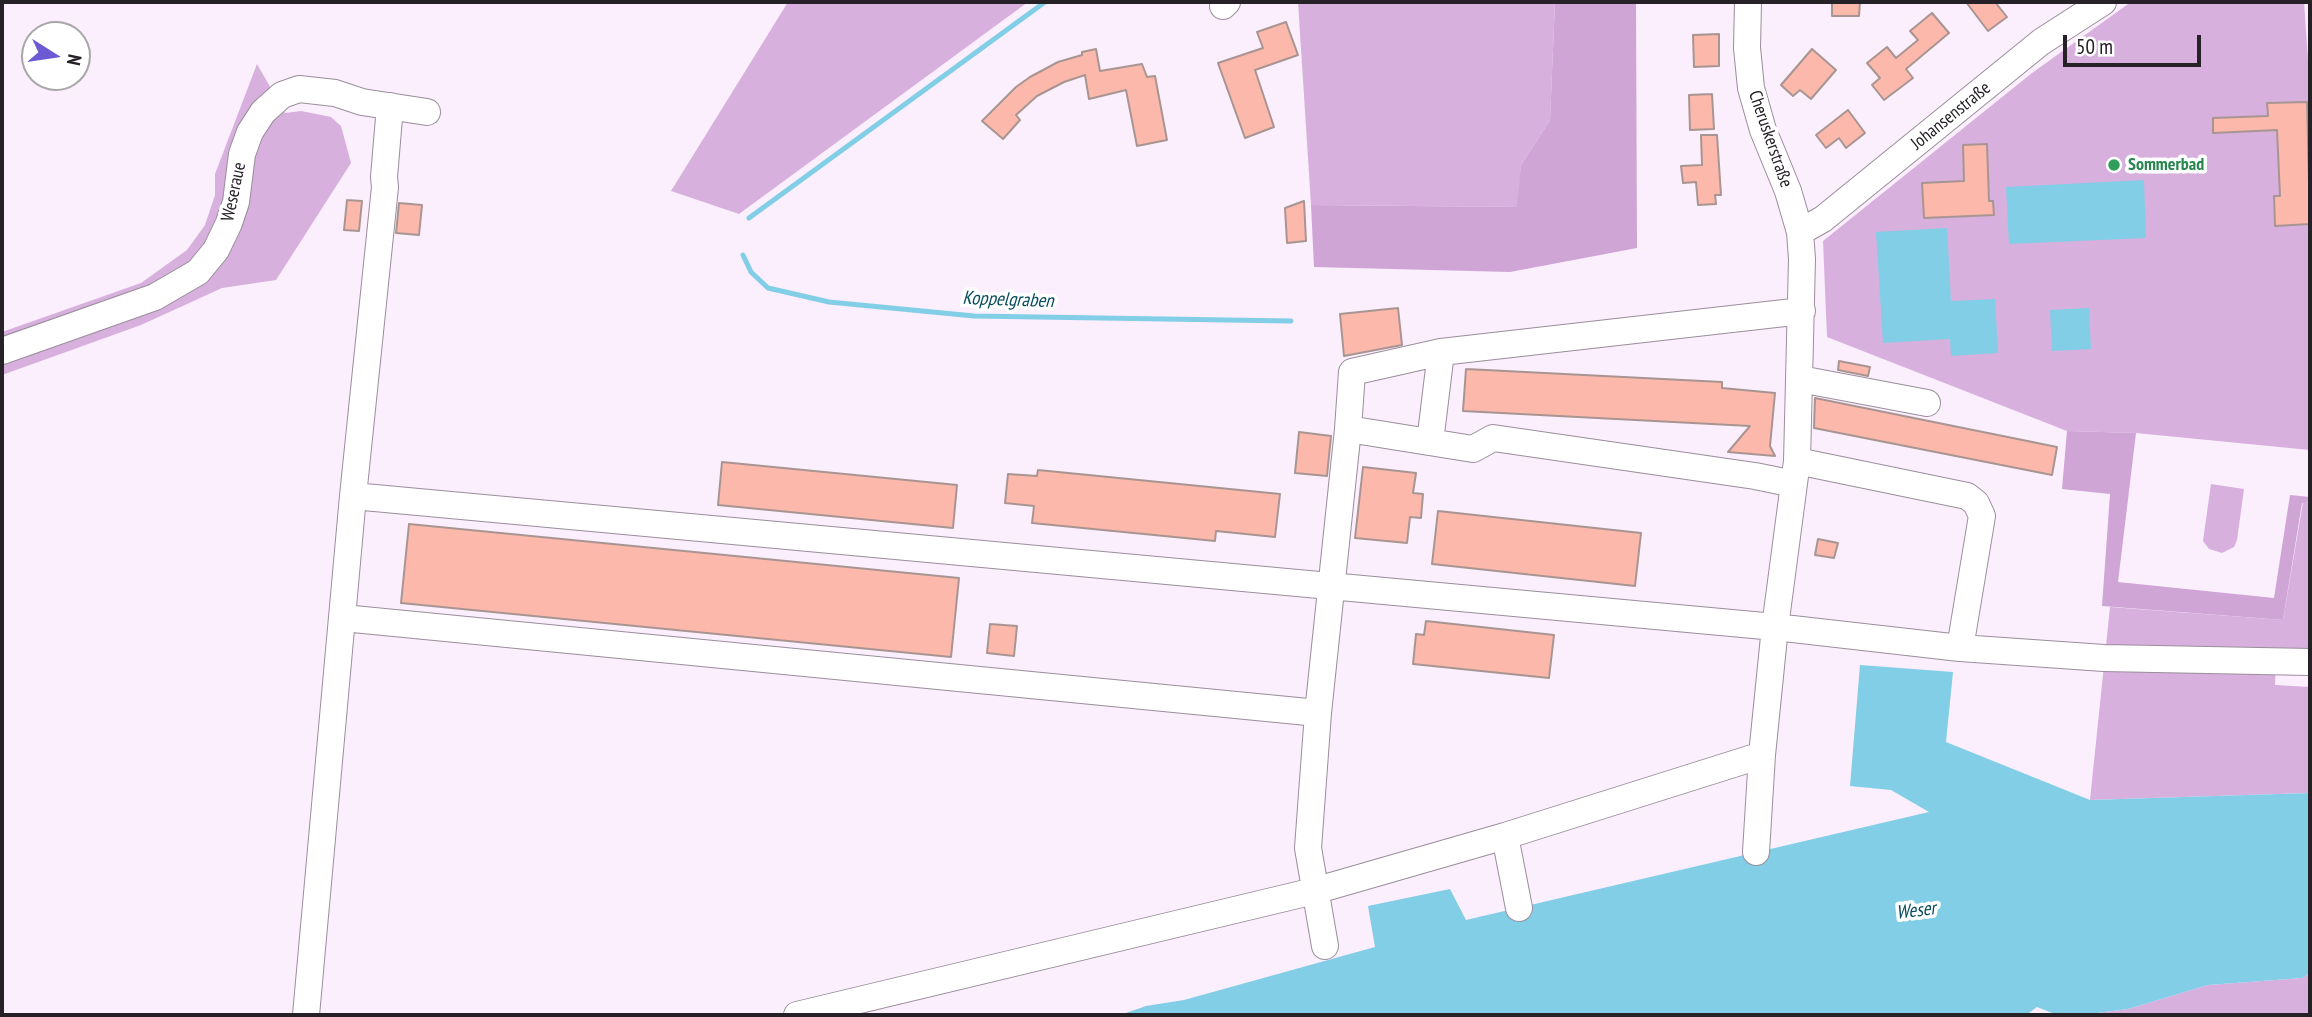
<!DOCTYPE html>
<meta charset="utf-8">
<style>
body{margin:0}
#map{position:relative;width:2312px;height:1017px;overflow:hidden;background:#fbeefd;font-family:"PT Sans Narrow",sans-serif}
canvas{display:block}
.frame{position:absolute;inset:0;border:4px solid #252126;pointer-events:none}
.north{position:absolute;left:21px;top:21px;width:70px;height:70px;box-sizing:border-box;background:#fff;border:2px solid #a8a6a8;border-radius:50%;rotate:102deg;font-size:19px;font-weight:700;line-height:28px;text-align:center;color:#252126}
.north::after{content:'';display:block;margin:auto;width:24px;height:32px;background:#6b5ad4;clip-path:polygon(50% 0,100% 100%,50% 72%,0 100%)}
.scale{position:absolute;left:2063px;top:35px;width:138px;height:32px;box-sizing:border-box;border:4px solid #252126;border-top:0;padding-left:9px;font-size:21px;line-height:24px;white-space:nowrap;color:#252126;-webkit-text-stroke:5px #fff;paint-order:stroke}
</style>
<div id="map">
<canvas width="2312" height="1017"></canvas>
<div class="frame"></div>
<div class="north">N</div>
<div class="scale">50 m</div>
</div>
<script>
const g = document.querySelector('canvas').getContext('2d');
g.lineJoin = 'round';
function fillPath(path, color) {
  g.fillStyle = color;
  g.fill(path, 'evenodd');
}
function poly(rows) {
  const path = new Path2D();
  for (const r of rows) {
    path.moveTo(r[0], r[1]);
    for (let i = 2; i < r.length; i += 2) path.lineTo(r[i], r[i + 1]);
  }
  return path;
}
function stroke(path, color, width, dash) {
  g.strokeStyle = color;
  g.lineWidth = width;
  g.lineCap = dash ? 'butt' : 'round';
  g.setLineDash(dash || []);
  g.stroke(path);
}
function write(font, color, halo, rows, align = 'center') {
  g.font = font + ' "PT Sans Narrow",sans-serif';
  g.lineWidth = 7;
  g.setLineDash([]);
  g.textBaseline = 'middle';
  g.strokeStyle = halo;
  g.fillStyle = color;
  for (const [text, x, y, turn = 0] of rows) {
    g.save();
    g.translate(x, y);
    g.rotate((+turn || 0) * Math.PI / 180);
    g.textAlign = isNaN(turn) ? turn : align;
    if (halo) g.strokeText(text, 0, 0);
    g.fillText(text, 0, 0);
    g.restore();
  }
}
const green = poly([
 [788,2,1028,2,739,214,671,191],
 [1298,2,1555,2,1550,120,1521,165,1518,207,1311,205],
 [2131,2,2304,2,2310,89,2310,450,2136,433,2067,431,1827,337,1823,241,2032,73],
 [257,64,285,113,301,111,331,117,341,126,351,163,276,280,222,288,141,325,2,375,2,332,141,283,187,250,205,225,215,195,215,174],
 [2211,484,2244,489,2237,540,2234,547,2222,553,2209,549,2203,541],
 [2310,501,2310,659,2276,658,2275,685,2310,687,2310,793,2090,800,2110,607,2283,620,2303,502],
 [2310,973,2310,1015,2082,1015,2128,1009,2208,985,2302,978]
]);
const forest = poly([
 [1555,2,1636,2,1637,248,1510,272,1314,267,1311,205,1517,207,1521,165,1550,120],
 [2067,431,2136,433,2118,582,2274,598,2290,495,2310,497,2310,501,2302,503,2283,620,2102,606,2110,494,2062,489]
]);
const water = poly([
 [2144,180,2146,238,2009,244,2006,187],
 [1947,228,1951,301,1995,299,1998,353,1951,356,1950,339,1883,343,1876,232],
 [2089,308,2091,349,2052,351,2050,310],
 [1860,665,1953,672,1946,742,2090,800,2310,793,2310,973,2302,978,2208,985,2128,1009,2082,1015,2057,1015,2037,1007,2026,1015,1120,1015,1146,1006,1184,1000,1375,947,1368,906,1450,889,1466,920,1929,812,1891,790,1850,786]
]);
const stream = poly([
 [749,218,1045,2],
 [743,255,751,272,768,288,829,302,974,316,1291,321]
]);
const building = poly([
 [1832,2,1860,2,1859,16,1832,16,1832,2],
 [1966,2,1995,2,2007,17,1988,31,1966,2],
 [1932,13,1949,33,1906,69,1913,78,1884,100,1872,85,1880,78,1867,63,1887,47,1896,58,1918,40,1910,31,1932,13],
 [1286,22,1298,55,1255,70,1274,127,1245,138,1218,63,1263,48,1257,32,1286,22],
 [1719,34,1719,66,1694,67,1693,35,1719,34],
 [1096,49,1100,71,1142,64,1147,77,1155,76,1167,140,1137,146,1126,90,1089,99,1085,75,1064,82,1037,96,1016,115,1020,120,1003,139,982,121,1016,87,1030,77,1058,62,1082,55,1082,52,1096,49],
 [1812,49,1836,70,1811,99,1800,90,1793,96,1781,85,1812,49],
 [1712,94,1714,129,1690,130,1689,95,1712,94],
 [2307,102,2310,224,2275,226,2274,196,2280,196,2277,130,2213,133,2213,118,2268,116,2267,103,2307,102],
 [1848,110,1865,133,1846,148,1839,138,1826,148,1816,135,1848,110],
 [1701,135,1717,135,1721,195,1715,195,1716,204,1698,205,1696,182,1683,183,1681,166,1702,165,1701,135],
 [1987,144,1989,201,1993,201,1994,215,1924,218,1922,183,1964,181,1963,145,1987,144],
 [347,200,362,201,359,231,344,230,347,200],
 [1304,201,1306,241,1287,243,1285,208,1304,201],
 [399,203,422,205,419,235,396,233,399,203],
 [1398,308,1402,345,1344,356,1340,314,1398,308],
 [1839,361,1870,367,1868,376,1838,370,1839,361],
 [1466,369,1722,382,1722,388,1775,393,1770,446,1775,456,1728,452,1750,426,1463,411,1466,369],
 [1815,398,2057,447,2052,475,1814,428,1815,398],
 [1299,432,1331,436,1327,476,1295,473,1299,432],
 [722,462,957,485,953,528,718,505,722,462],
 [1363,467,1416,473,1413,493,1423,494,1421,518,1410,517,1407,543,1355,538,1363,467],
 [1038,470,1280,494,1275,537,1216,531,1215,541,1032,523,1034,506,1005,503,1008,474,1037,476,1038,470],
 [1438,511,1641,533,1635,586,1432,564,1438,511],
 [409,524,959,578,951,657,401,603,409,524],
 [1818,539,1838,543,1834,558,1815,555,1818,539],
 [1426,621,1554,635,1549,678,1413,664,1416,634,1424,635,1426,621],
 [990,624,1017,626,1014,656,987,653,990,624]
]);
const minor = poly([
 [1223,6,1227,2],
 [1800,232,1823,219,2041,42,2103,2],
 [2,351,155,297,198,272,216,250,229,223,236,202,242,154,250,132,263,112,282,95,299,89,335,93,362,102,427,112],
 [1800,379,1927,403],
 [1348,429,1352,372,1441,352,1802,311],
 [1430,442,1441,352],
 [353,496,1775,627,1960,648,1982,516,1976,503,1967,496,1797,461],
 [343,618,1318,713],
 [1960,648,2104,658,2310,662],
 [1505,836,1519,908],
 [1756,852,1762,755],
 [1325,946,1308,848,1318,713,1348,429,1473,449,1493,438,1755,476,1794,484],
 [306,1015,353,496,385,187,384,177,390,106],
 [797,1015,1314,891,1505,836,1762,755,1775,627,1797,461,1802,259,1800,232,1788,191,1763,130,1751,88,1747,48,1748,2]
]);
const markers = [
 [2114,165,7,"#2e9e5b"]
];
const streetNames = [
 ["Johansenstraße",1951,116,-39],
 ["Cheruskerstraße",1770,139,71],
 ["Weseraue",234,192,-78]
];
const leisureNames = [
 ["Sommerbad",2128,165]
];
const waterNames = [
 ["Koppelgraben",1008,300,2],
 ["Weser",1916,911,-7]
];
fillPath(green, '#d7b0de');
fillPath(forest, '#cfa5d6');
fillPath(water, '#81cee6');
stroke(stream, '#81cee6', 5);
fillPath(building, '#fdb8ac');
stroke(building, '#a89592', 2);
stroke(minor, '#9a8e9b', 28);
stroke(minor, '#fff', 26);
for (const [x, y, r, color] of markers) {
  const dot = new Path2D();
  dot.arc(x, y, r, 0, 2 * Math.PI);
  g.fillStyle = color;
  g.fill(dot);
  stroke(dot, '#fff', 2.5);
}
write('18px', '#252126', '#fff', streetNames);
write('bold 18px', '#27864d', '#fff', leisureNames, 'left');
write('italic 19px', '#064c5d', '#fff', waterNames);
</script>
